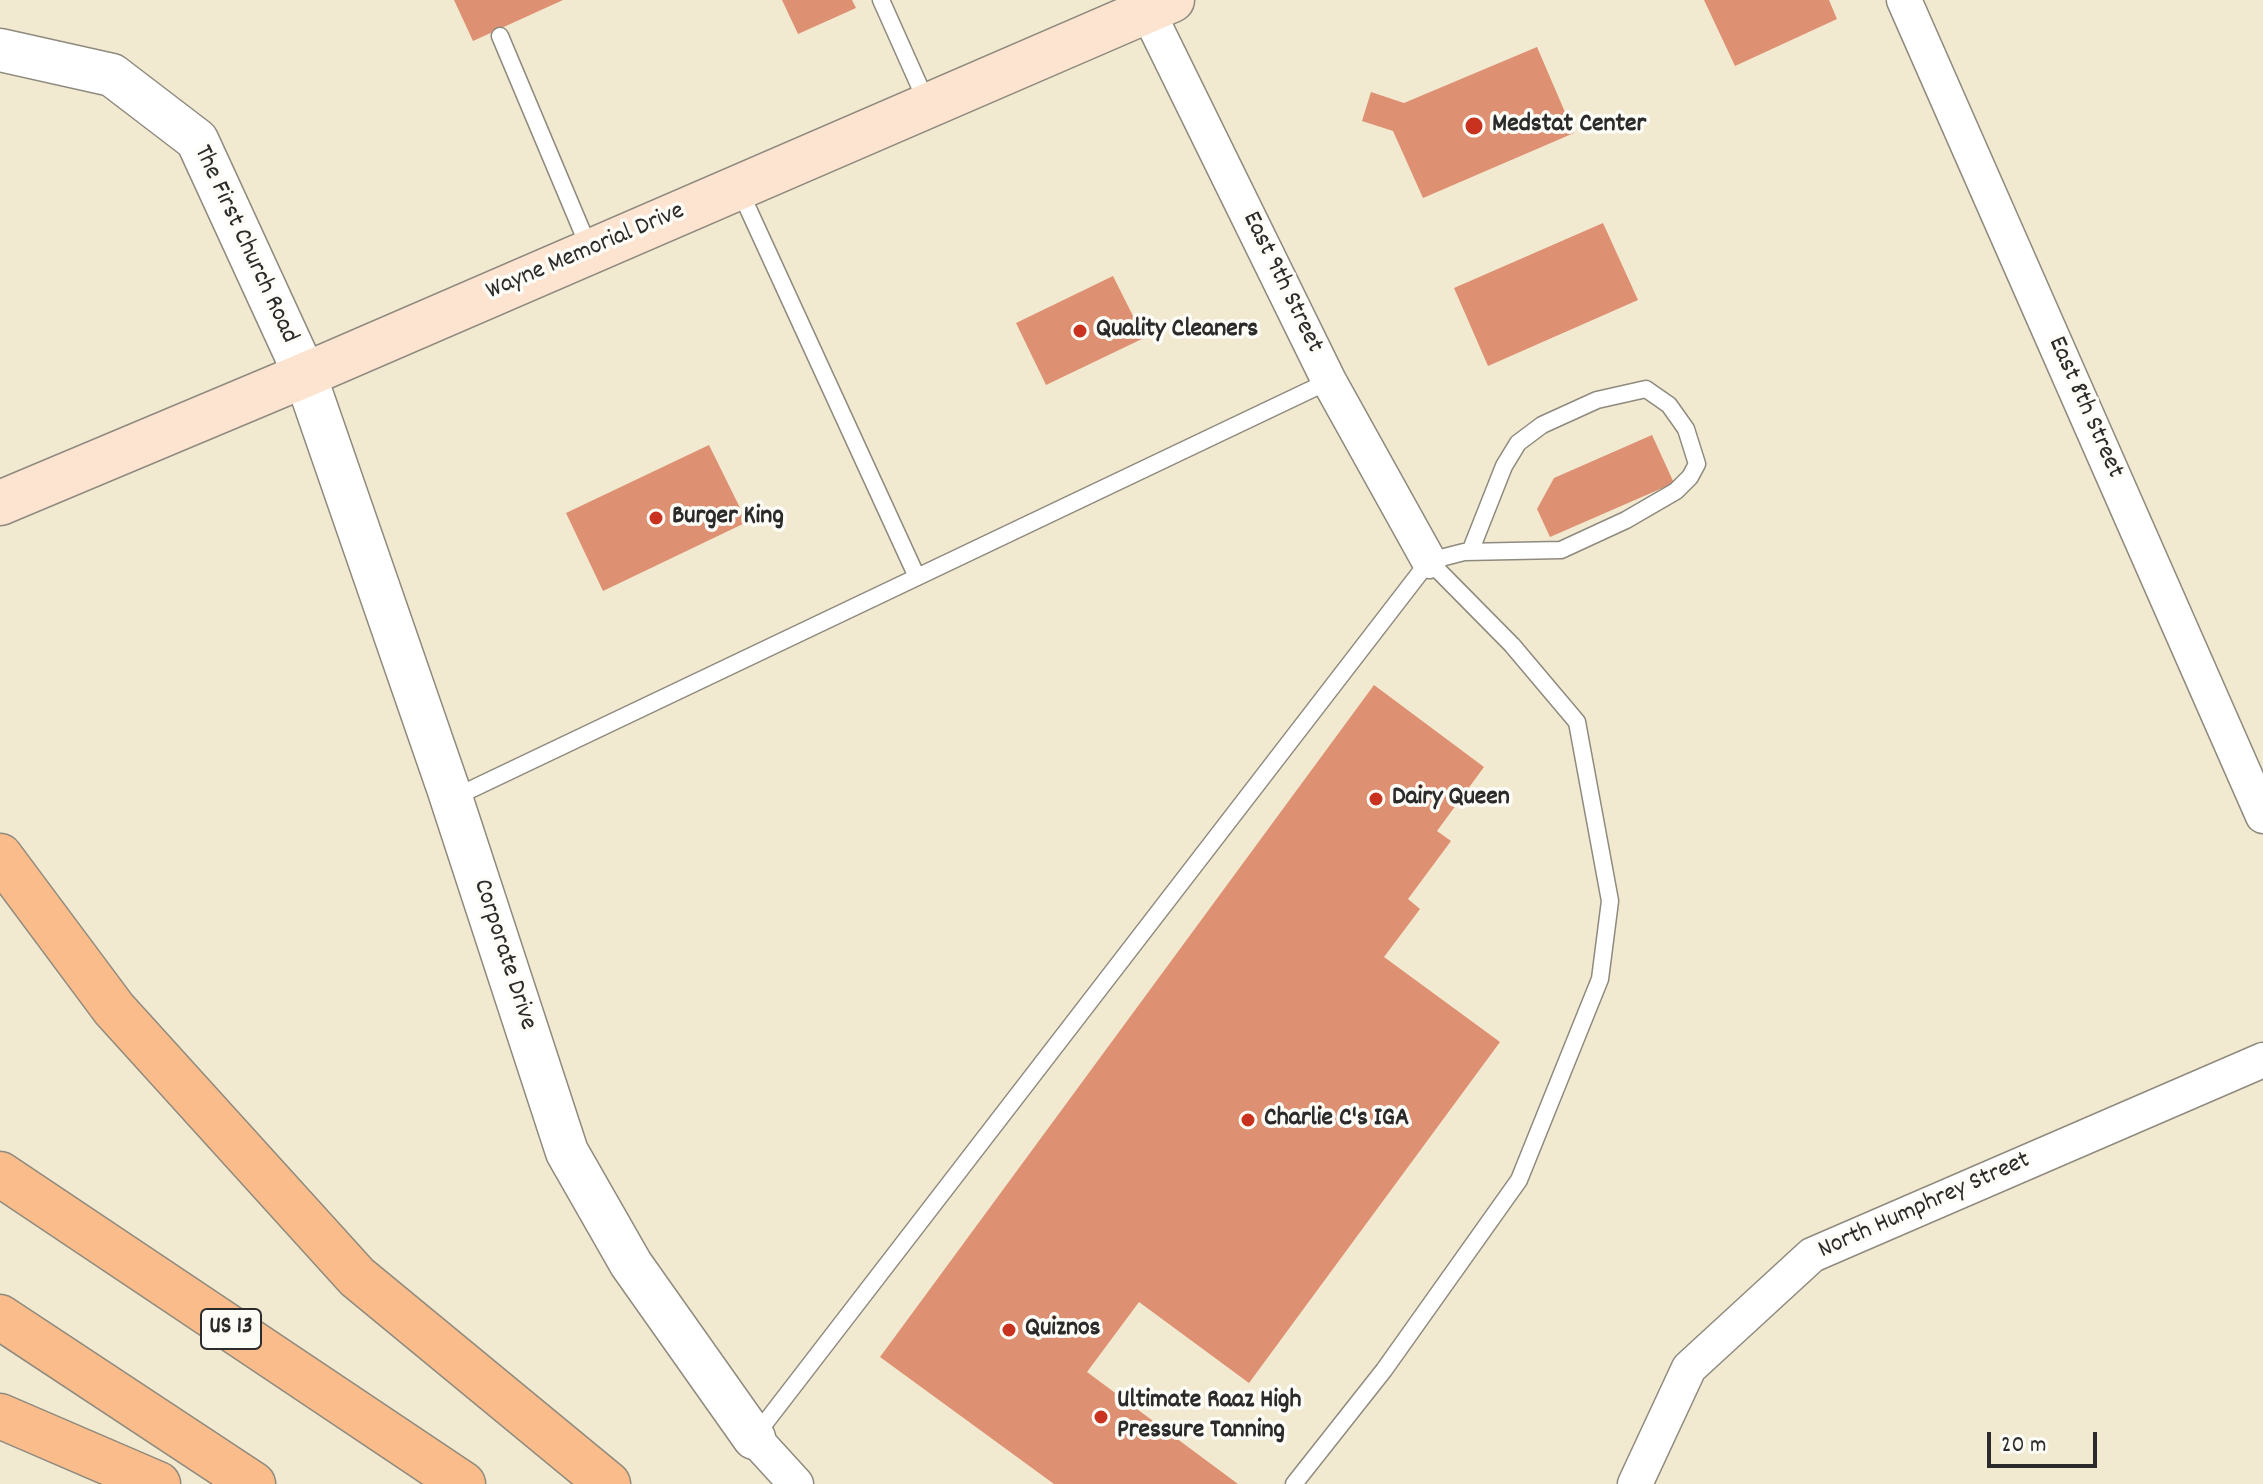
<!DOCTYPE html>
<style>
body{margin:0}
#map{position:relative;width:2263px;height:1484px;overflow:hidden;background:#f2e9d1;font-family:Dekko,sans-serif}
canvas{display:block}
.scale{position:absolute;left:1987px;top:1432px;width:110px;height:36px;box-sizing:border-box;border:4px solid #2b2b2b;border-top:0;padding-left:10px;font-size:24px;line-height:28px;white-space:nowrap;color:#2b2b2b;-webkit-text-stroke:6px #fdfcf7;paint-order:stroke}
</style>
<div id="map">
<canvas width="2263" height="1484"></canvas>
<div class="scale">20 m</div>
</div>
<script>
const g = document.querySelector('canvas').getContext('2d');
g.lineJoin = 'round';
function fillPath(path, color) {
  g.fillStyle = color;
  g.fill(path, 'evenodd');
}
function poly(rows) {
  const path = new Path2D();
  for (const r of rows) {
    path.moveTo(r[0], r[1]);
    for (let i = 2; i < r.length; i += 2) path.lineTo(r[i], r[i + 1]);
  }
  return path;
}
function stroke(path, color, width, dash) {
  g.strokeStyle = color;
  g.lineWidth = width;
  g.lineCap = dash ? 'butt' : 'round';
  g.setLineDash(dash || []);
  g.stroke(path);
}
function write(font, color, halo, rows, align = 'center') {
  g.font = font + ' Dekko,sans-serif';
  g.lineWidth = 7;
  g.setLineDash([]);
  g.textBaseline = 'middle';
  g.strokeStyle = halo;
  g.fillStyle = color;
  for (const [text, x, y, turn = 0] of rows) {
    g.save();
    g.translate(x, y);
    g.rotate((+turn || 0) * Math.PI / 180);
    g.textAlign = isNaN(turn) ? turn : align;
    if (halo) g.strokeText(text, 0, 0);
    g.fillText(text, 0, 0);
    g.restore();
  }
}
const building = poly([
 [454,0,563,0,473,41],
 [782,0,852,0,856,8,798,34],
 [1704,0,1829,0,1837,19,1735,66],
 [1537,47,1574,133,1423,198,1393,131,1362,121,1371,92,1404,103],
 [1603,223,1638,300,1488,366,1454,288],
 [1113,276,1144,338,1046,385,1016,323],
 [1652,435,1674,483,1550,537,1537,509,1554,478],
 [709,445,747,522,603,591,566,513],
 [1374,685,1484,767,1437,831,1451,841,1408,899,1420,909,1384,957,1500,1042,1249,1383,1139,1302,1087,1372,1238,1484,1054,1484,880,1357]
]);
const service = poly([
 [881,0,927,103],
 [500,36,590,250],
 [739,189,917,577],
 [453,798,1329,381],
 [755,1436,1429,561,1464,552,1561,550,1626,520,1676,491,1690,477,1697,464,1686,429,1669,405,1646,389,1597,400,1542,425,1518,443,1504,466,1470,552],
 [1294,1484,1384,1370,1519,1180,1600,979,1610,901,1577,722,1512,645,1429,561]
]);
const minor = poly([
 [1142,0,1329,381,1429,561],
 [1904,0,2263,816],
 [754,1438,796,1484],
 [1635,1484,1689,1368,1812,1255,2263,1060]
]);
const tertiary = poly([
 [0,50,112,75,197,140,305,375,448,788,567,1152,631,1264,754,1438]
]);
const secondary = poly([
 [0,503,305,375,1172,0]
]);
const motorway = poly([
 [0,856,114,1009,357,1277,608,1484],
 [0,1174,463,1484],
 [0,1317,253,1484],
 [0,1416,158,1484]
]);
const markers = [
 [1474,126,10,"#c8321e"],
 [1080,331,8,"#c8321e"],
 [656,518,8,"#c8321e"],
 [1376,799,8,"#c8321e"],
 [1248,1120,8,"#c8321e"],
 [1009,1330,8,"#c8321e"],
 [1101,1417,8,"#c8321e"]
];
const shields = [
 [231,1329,60]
];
const shieldNames = [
 ["US 13",231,1329]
];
const poiNames = [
 ["Medstat Center",1492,126],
 ["Quality Cleaners",1096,331],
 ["Burger King",672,518],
 ["Dairy Queen",1392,799],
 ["Charlie C's IGA",1264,1120],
 ["Quiznos",1025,1330],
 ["Ultimate Raaz High",1117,1402],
 ["Pressure Tanning",1117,1432]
];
const streetNames = [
 ["The First Church Road",244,245,65],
 ["Wayne Memorial Drive",586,253,-23],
 ["East 9th Street",1281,283,64],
 ["East 8th Street",2084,408,66],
 ["Corporate Drive",503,955,72],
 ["North Humphrey Street",1925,1207,-24]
];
fillPath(building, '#de9072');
stroke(service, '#8e8a7e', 19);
stroke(minor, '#8e8a7e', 37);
stroke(tertiary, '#8e8a7e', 45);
stroke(secondary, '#8e8a7e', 47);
stroke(motorway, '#8e8a7e', 47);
stroke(service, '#fff', 16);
stroke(minor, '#fff', 34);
stroke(tertiary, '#fff', 42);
stroke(secondary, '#fde4d0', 44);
stroke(motorway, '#f9bc8a', 44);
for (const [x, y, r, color] of markers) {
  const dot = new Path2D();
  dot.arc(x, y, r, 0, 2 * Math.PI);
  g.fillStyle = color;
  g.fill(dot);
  stroke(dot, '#fdfcf7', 3);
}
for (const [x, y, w] of shields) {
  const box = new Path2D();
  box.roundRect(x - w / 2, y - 20, w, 40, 6);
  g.fillStyle = '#fdfcf7';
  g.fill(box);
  stroke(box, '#2b2b2b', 2);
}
write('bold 24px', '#2b2b2b', null, shieldNames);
write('bold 26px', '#2b2b2b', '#fdfcf7', poiNames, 'left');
write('26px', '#2b2b2b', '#fdfcf7', streetNames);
</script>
